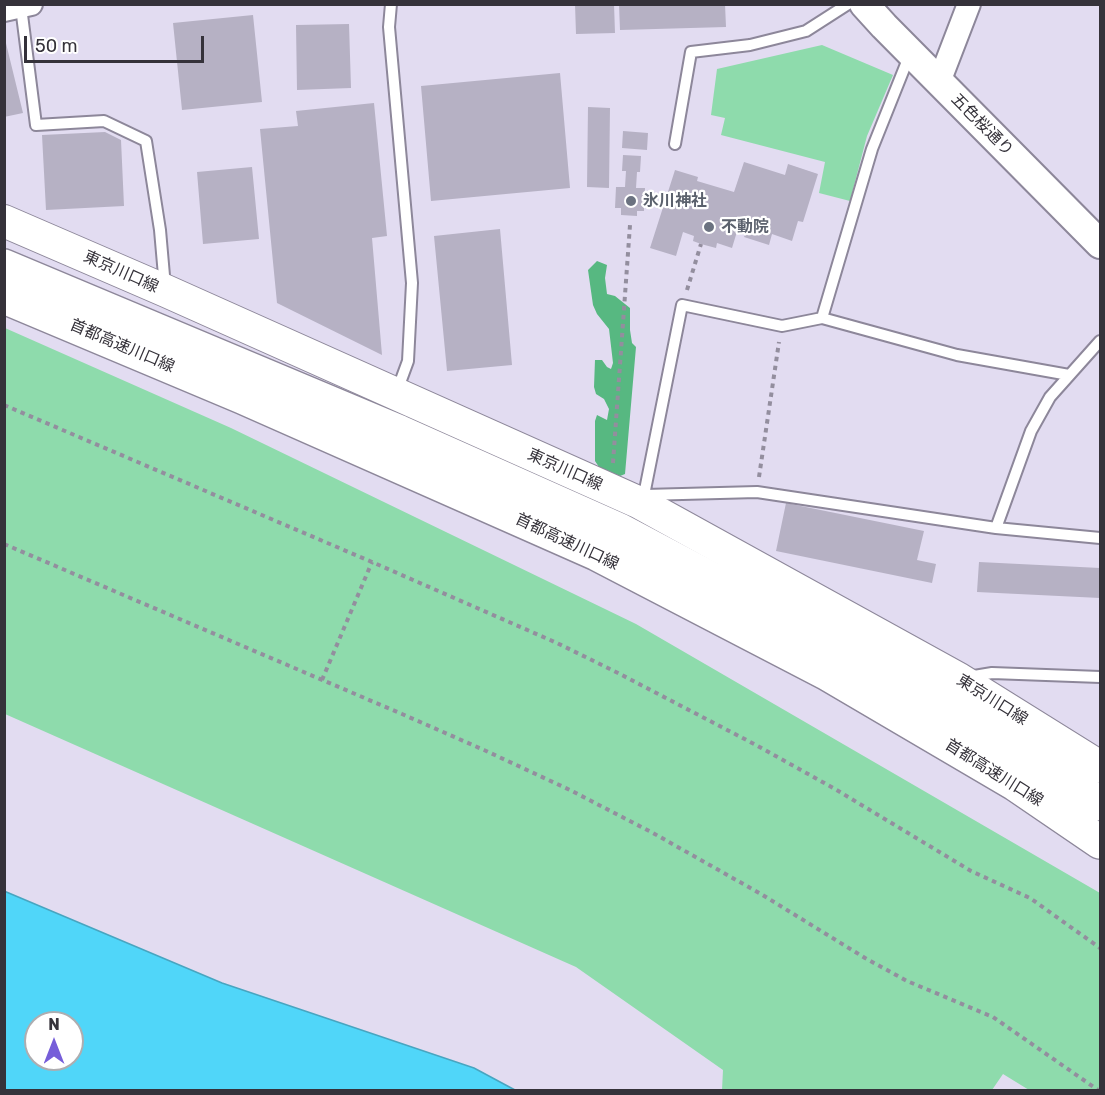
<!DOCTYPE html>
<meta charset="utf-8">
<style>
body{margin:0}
#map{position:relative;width:1105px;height:1095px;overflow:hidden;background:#e2dcf1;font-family:Rubik,sans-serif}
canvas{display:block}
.frame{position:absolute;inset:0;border:6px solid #35323a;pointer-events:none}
.north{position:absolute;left:24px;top:1011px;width:60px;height:60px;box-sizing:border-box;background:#fff;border:2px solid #aeadb0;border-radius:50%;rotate:0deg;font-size:16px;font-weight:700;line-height:24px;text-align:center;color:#35323a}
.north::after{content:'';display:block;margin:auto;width:21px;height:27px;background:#765ed9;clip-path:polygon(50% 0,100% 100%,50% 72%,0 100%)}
.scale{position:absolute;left:24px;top:36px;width:180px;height:27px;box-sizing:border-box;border:3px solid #35323a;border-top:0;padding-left:8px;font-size:18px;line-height:21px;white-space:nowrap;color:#35323a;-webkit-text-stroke:4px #fff;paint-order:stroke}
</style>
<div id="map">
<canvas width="1105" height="1095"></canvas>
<div class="frame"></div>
<div class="north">N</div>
<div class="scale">50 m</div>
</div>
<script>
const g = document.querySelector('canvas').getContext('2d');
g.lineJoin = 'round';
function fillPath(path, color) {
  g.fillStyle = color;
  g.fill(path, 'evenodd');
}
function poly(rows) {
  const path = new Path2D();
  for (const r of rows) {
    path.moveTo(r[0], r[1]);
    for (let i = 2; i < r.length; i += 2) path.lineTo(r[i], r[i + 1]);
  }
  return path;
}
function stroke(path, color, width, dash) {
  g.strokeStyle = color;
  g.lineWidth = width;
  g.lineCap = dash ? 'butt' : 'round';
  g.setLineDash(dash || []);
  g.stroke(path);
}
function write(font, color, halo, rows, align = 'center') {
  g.font = font + ' Rubik,"Noto Sans JP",sans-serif';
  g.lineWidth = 4.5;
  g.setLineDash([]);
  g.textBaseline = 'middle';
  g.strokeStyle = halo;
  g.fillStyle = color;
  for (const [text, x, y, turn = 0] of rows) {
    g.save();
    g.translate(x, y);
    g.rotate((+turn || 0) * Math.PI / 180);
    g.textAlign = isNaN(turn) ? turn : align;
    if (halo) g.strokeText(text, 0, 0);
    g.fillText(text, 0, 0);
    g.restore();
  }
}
const green = poly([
 [822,45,893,75,867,136,850,201,819,193,825,162,721,135,725,118,711,115,717,69],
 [5,328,231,428,636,624,1100,893,1100,1090,1029,1090,1003,1074,992,1090,722,1090,723,1070,576,967,5,714]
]);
const forest = poly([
 [597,261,607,265,605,278,607,294,615,296,630,308,630,330,632,343,636,347,625,474,620,476,599,467,595,461,595,421,597,415,607,420,609,409,604,399,596,394,594,387,595,360,602,360,607,367,611,369,613,363,609,329,597,314,593,305,588,270]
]);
const water = poly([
 [4,891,222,983,474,1068,515,1090,5,1090,4,891],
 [36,1023,72,1023,72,1059,36,1059,36,1023]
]);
const building = poly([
 [575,4,614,4,615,33,576,34],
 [619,4,725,4,726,27,620,30],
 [253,15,262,102,182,110,173,23],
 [349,24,351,88,297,90,296,25],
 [4,35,23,113,4,117],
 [560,73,570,188,431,201,421,86],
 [374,103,387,236,372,238,382,355,277,303,260,129,298,126,296,111],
 [588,107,610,108,609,188,587,187],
 [623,131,648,133,647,150,622,148],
 [105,132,121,140,124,206,46,210,42,135],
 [623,155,641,156,640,172,637,172,636,188,645,188,644,211,637,211,637,216,621,215,621,208,615,208,616,187,625,187,626,171,622,171],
 [744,162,785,175,788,164,818,174,803,222,798,221,792,241,772,234,769,245,744,237,748,228,739,225,732,248,717,243,716,248,701,244,693,241,694,236,683,232,676,256,650,248,675,170,698,177,697,181,734,192],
 [252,167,259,239,203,244,197,172],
 [500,229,512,365,447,371,434,236],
 [786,503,924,531,917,560,936,564,932,583,776,551],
 [979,562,1100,568,1100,598,977,592]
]);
const path = poly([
 [687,290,701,244],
 [4,405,372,562,557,643,618,673,756,745,835,789,971,871,1030,898,1100,948],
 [613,463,630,225],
 [759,477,779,342],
 [4,544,402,714,484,750,570,790,653,833,761,894,865,958,907,981,993,1017,1098,1090],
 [322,680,372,562]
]);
const service = poly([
 [391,4,389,27,412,283,408,361,397,391],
 [21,7,36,125,104,121,146,141,160,230,165,287],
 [675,144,691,52,750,45,806,31,848,4],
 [822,318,872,149,910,54],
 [644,495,682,305,782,326,822,318,957,355,1069,375],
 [645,495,757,492,996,528,1100,538],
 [996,528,1031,431,1050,397,1100,341],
 [968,677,992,673,1100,677]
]);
const minor = poly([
 [4,10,31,4],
 [939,82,969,4]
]);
const tertiary = poly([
 [864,4,884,26,1100,244]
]);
const secondary = poly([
 [4,221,166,291,640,503,959,679,1100,767]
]);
const motorway = poly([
 [4,266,400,432,620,530,895,676,1040,762,1100,804],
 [4,297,242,397,597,554,826,673,1015,784,1100,842]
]);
const markers = [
 [631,201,6,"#6b7280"],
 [709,227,6,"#6b7280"]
];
const streetNames = [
 ["五色桜通り",982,125,45],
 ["東京川口線",121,272,24],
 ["首都高速川口線",122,346,23],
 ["東京川口線",565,470,24],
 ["首都高速川口線",567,542,25],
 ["東京川口線",992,700,32],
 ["首都高速川口線",994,773,32]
];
const worshipNames = [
 ["氷川神社",643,201],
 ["不動院",721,227]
];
fillPath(green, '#8edbac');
fillPath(forest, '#57b881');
fillPath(water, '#50d6f9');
stroke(water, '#48a5c0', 1.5);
fillPath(building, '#b6b1c4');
stroke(service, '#8d879a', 14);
stroke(minor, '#8d879a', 26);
stroke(tertiary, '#8d879a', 32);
stroke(secondary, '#8d879a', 34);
stroke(motorway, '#8d879a', 36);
stroke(path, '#938e9e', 4, [4.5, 4.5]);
stroke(service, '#fff', 10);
stroke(minor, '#fff', 22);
stroke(tertiary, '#fff', 28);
stroke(secondary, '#fff', 32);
stroke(motorway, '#fff', 33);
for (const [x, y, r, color] of markers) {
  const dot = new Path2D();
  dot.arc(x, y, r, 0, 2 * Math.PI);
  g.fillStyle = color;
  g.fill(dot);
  stroke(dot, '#fff', 2);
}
write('16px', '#35323a', '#fff', streetNames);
write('bold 16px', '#5b616d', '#fff', worshipNames, 'left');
</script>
